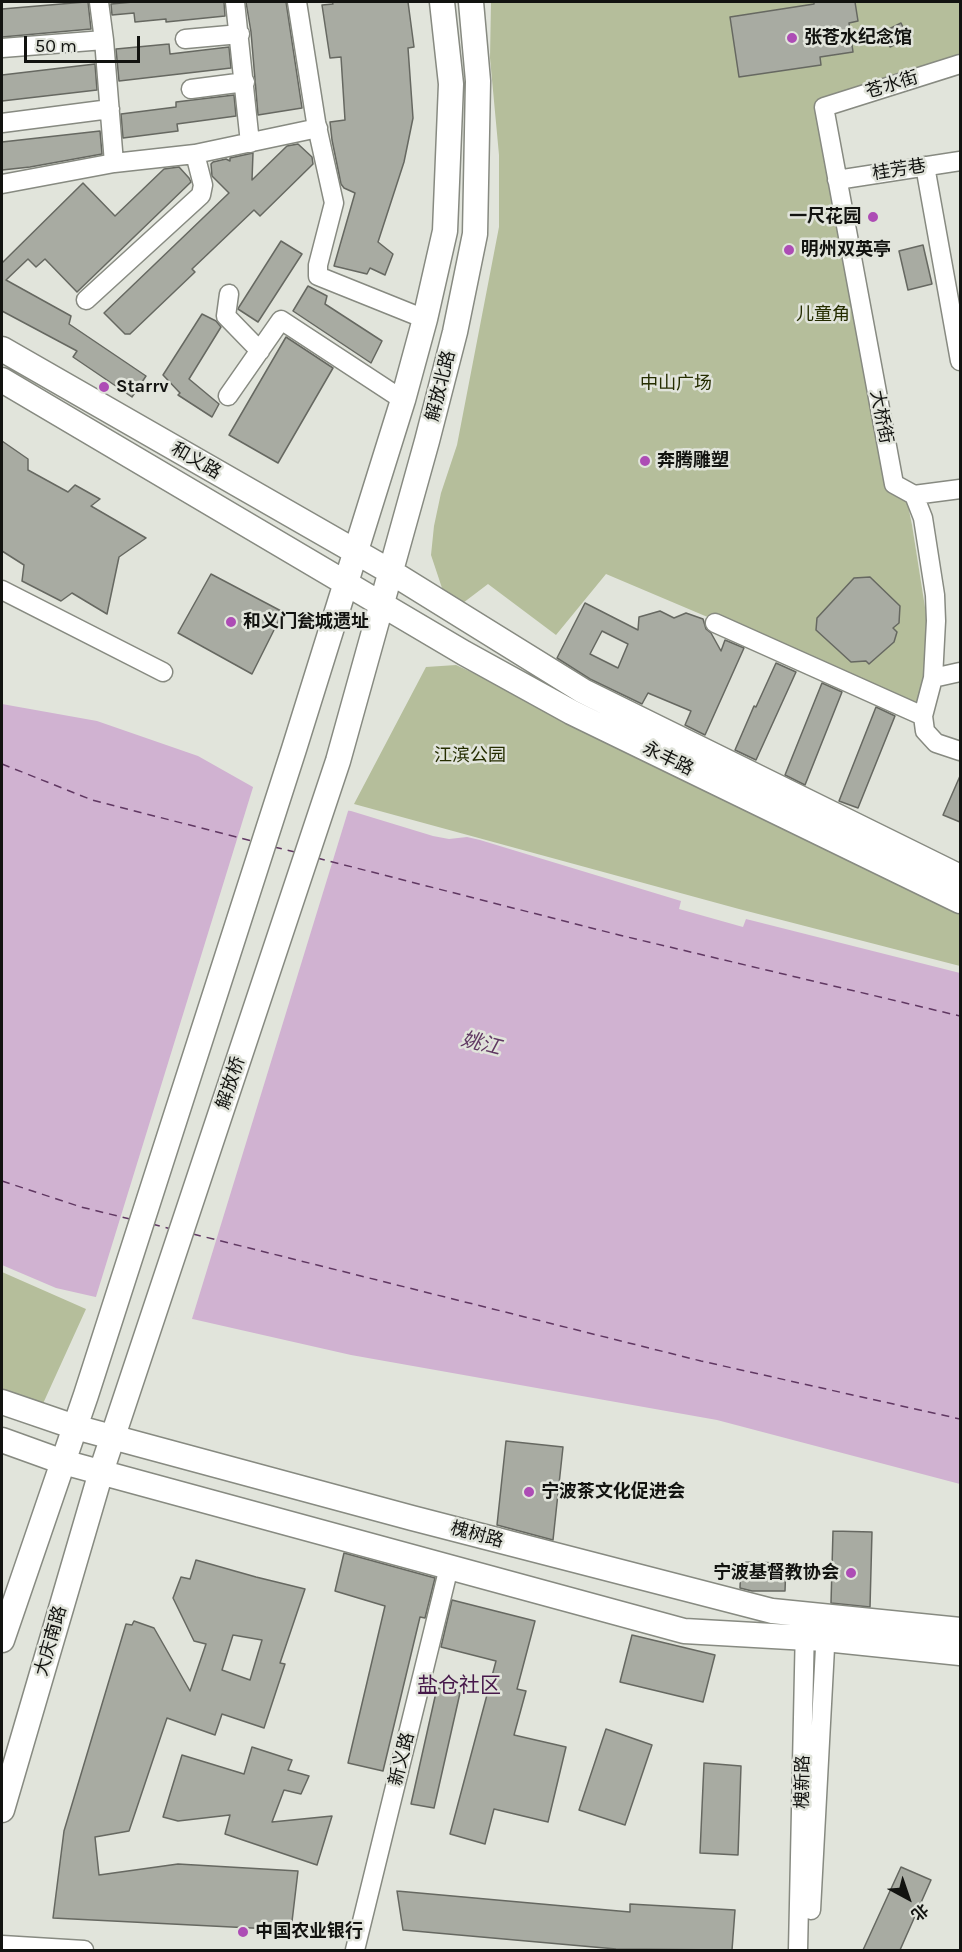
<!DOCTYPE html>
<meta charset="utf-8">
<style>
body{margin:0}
#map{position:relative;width:962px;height:1952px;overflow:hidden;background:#e1e4db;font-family:Karla,"Noto Sans SC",sans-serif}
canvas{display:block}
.frame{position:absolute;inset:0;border:3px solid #121310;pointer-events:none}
.north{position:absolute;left:878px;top:1868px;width:60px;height:60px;-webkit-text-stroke:4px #e1e4db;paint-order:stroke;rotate:140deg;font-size:16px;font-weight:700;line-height:24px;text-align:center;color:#121310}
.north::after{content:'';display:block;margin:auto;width:21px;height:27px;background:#121310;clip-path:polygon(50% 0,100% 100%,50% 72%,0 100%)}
.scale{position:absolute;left:24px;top:36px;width:116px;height:27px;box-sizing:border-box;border:3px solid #121310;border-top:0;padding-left:8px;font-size:18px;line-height:21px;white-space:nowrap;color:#121310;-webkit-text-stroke:4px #e1e4db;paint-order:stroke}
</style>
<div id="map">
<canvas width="962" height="1952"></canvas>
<div class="frame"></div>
<div class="north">北</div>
<div class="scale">50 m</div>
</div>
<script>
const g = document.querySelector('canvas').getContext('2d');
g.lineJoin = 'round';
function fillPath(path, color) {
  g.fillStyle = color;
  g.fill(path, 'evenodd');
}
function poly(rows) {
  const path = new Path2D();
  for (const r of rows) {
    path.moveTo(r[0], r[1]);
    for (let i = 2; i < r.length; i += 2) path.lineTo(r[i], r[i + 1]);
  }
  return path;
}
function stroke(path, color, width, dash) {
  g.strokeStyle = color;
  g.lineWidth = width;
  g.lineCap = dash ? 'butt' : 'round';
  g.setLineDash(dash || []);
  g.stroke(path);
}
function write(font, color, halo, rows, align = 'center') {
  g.font = font + ' Karla,"Noto Sans SC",sans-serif';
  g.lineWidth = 5;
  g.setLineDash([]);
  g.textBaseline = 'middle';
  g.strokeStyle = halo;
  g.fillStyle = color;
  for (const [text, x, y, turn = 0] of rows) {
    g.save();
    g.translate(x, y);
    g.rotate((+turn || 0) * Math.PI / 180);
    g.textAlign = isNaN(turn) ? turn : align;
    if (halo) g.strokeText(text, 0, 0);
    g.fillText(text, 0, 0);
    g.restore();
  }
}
const green = poly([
 [491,2,960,2,960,64,827,109,912,525,930,639,920,707,606,574,556,635,488,584,459,606,442,588,431,555,434,526,441,493,457,445,499,227,499,155,490,58],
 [456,665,569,717,960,905,960,966,739,909,354,804,426,667],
 [2,1272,86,1309,41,1408,2,1394]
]);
const water = poly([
 [2,704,97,721,198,756,276,800,351,811,433,836,449,839,467,837,480,840,681,901,679,909,743,927,746,919,960,973,960,1484,717,1420,351,1355,56,1288,2,1265]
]);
const pier = poly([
 [254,784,277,797,349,808,191,1322,95,1300]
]);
const ferry = poly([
 [2,764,92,800,252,841],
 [274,847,295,852],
 [317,858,619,935,960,1016],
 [2,1181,81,1207,130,1219],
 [152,1224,171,1229],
 [193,1234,701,1361,960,1419]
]);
const building = poly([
 [85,2,88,2,91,29,2,37,2,9,85,2],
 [133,2,224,2,225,16,166,22,166,19,135,22,134,13,112,15,111,4,133,2],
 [246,2,286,2,302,108,258,115,251,32,246,2],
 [332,2,408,2,414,47,408,48,413,118,404,162,378,242,393,254,385,275,370,268,367,274,334,266,355,193,344,188,341,184,332,140,330,122,345,120,341,57,330,58,322,5,333,4,332,2],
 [814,2,855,2,858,21,849,23,853,52,820,57,821,65,739,77,730,17,814,4,814,2],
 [901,23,908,38,890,47,883,32,901,23],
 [169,44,170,54,229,47,231,68,119,81,116,49,169,44],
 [95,64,97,90,2,101,2,75,95,64],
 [234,95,236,116,177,124,178,131,123,138,121,114,176,107,176,102,234,95],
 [100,131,102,154,30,167,2,170,2,142,100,131],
 [298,144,312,157,313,164,260,216,254,210,192,269,195,272,130,334,125,334,104,313,229,193,212,176,211,164,213,162,226,159,230,161,230,158,253,153,252,180,287,146,298,144],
 [179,167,189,178,191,182,77,292,45,259,36,267,28,259,6,280,71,316,69,324,146,376,132,397,73,357,77,351,2,311,2,263,83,183,115,216,164,169,179,167],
 [281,241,302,254,258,322,238,309,239,307,281,241],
 [923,245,932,284,908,290,899,251,923,245],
 [308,286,327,296,325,304,382,341,371,363,293,311,308,286],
 [202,314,216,321,221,327,189,379,219,404,212,417,178,395,180,393,163,375,202,314],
 [286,337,333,368,278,463,229,435,286,337],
 [2,441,28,459,28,470,68,492,75,485,100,499,91,506,146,538,119,557,107,614,72,593,61,601,22,581,24,565,2,551,2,441],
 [211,574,283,612,252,674,178,633,211,574],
 [870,577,900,606,899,623,893,628,897,632,894,642,869,664,866,661,851,662,816,630,817,618,854,578,870,577],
 [585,603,638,630,639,617,660,611,674,618,686,613,703,619,706,629,711,633,721,651,725,640,744,648,705,735,685,725,691,711,648,693,642,704,590,679,557,658,585,603],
 [602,631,628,644,618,668,590,654,602,631],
 [776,663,796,672,756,760,735,750,754,706,756,707,776,663],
 [822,683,842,692,805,785,785,775,822,683],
 [876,707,895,716,858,808,839,801,876,707],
 [960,776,960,822,943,815,960,776],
 [506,1441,563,1447,553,1540,497,1525,506,1441],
 [833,1531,872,1532,870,1607,831,1603,833,1531],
 [344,1553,435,1578,425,1618,420,1617,383,1771,348,1763,385,1606,335,1591,344,1553],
 [196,1560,256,1577,305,1589,280,1663,285,1664,264,1728,222,1714,215,1735,167,1718,129,1831,95,1837,99,1875,178,1864,298,1871,291,1930,53,1918,64,1831,126,1624,132,1625,134,1621,154,1628,190,1691,206,1644,194,1641,173,1598,181,1577,190,1579,196,1560],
 [233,1635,262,1640,250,1680,222,1670,233,1635],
 [741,1562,786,1563,785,1591,752,1591,740,1588,741,1562],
 [452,1600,535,1621,517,1689,526,1691,514,1735,566,1747,548,1822,494,1809,485,1844,450,1834,496,1661,441,1647,452,1600],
 [632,1635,715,1655,703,1702,620,1682,632,1635],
 [437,1688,460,1693,434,1808,411,1804,437,1688],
 [606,1729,652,1745,625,1825,579,1810,606,1729],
 [252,1747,292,1760,288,1770,309,1776,301,1794,284,1790,272,1822,332,1816,317,1865,225,1834,230,1815,178,1821,163,1817,182,1755,244,1774,252,1747],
 [704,1763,741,1766,738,1855,700,1853,704,1763],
 [901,1867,931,1880,900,1950,863,1950,901,1867],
 [397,1891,630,1912,630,1904,735,1910,732,1950,616,1949,403,1930,397,1891]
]);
const minor = poly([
 [99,2,104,40,114,163],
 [235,2,250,143],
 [297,2,316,122,334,203,318,265,318,276,425,319],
 [185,39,240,34],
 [2,48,104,40],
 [191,89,245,82],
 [2,123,110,109],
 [925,166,960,361],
 [837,180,960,161],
 [2,184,114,163,195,154],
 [229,294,226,316,260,351],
 [86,300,201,195,203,185,195,154,318,128],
 [228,396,281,320,403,400],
 [914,495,960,489],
 [2,590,163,672],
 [715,623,923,716,925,731,936,743,960,751],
 [933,678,960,672],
 [923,716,933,678,936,621,935,595,923,518,914,495,894,484,824,107,960,64],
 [811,1910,826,1629],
 [2,1945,84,1950],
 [355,1950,449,1567],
 [798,1950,805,1625]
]);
const major = poly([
 [2,349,391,572,583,691,960,877],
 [2,380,464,653,571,712,960,901],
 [2,1402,75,1427,412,1518,772,1611,960,1630],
 [2,1440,63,1462,684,1631,825,1639,960,1653],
 [2,1640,86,1395,294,749,403,400,425,319,445,231,451,84,442,2],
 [2,1810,101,1472,338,761,427,441,455,332,475,234,478,81,471,2]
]);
const markers = [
 [792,38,6,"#ad4cb5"],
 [873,217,6,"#ad4cb5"],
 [789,250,6,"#ad4cb5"],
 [104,387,6,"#ad4cb5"],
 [645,461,6,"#ad4cb5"],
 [231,622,6,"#ad4cb5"],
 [529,1492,6,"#ad4cb5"],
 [851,1573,6,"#ad4cb5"],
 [243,1932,6,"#ad4cb5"]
];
const poiNames = [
 ["张苍水纪念馆",804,38],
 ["一尺花园",861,217,"right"],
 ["明州双英亭",801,250],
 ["Starrv",116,387],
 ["奔腾雕塑",657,461],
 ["和义门瓮城遗址",243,622],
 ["宁波茶文化促进会",541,1492],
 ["宁波基督教协会",839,1573,"right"],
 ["中国农业银行",255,1932]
];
const streetNames = [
 ["苍水街",892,85,-17],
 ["桂芳巷",899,170,-9],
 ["解放北路",441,386,-76],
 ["大桥街",881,417,79],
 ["和义路",196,461,30],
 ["永丰路",668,759,26],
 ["解放桥",231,1083,-72],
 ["槐树路",477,1535,15],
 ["大庆南路",51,1641,-74],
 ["新义路",402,1759,-76],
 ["槐新路",803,1782,-89]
];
const parkNames = [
 ["儿童角",823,315],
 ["中山广场",676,384],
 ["江滨公园",470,756]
];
const waterNames = [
 ["姚江",481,1044,14]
];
const quarterNames = [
 ["盐仓社区",459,1686]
];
fillPath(green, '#b5be9b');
fillPath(water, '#d0b2d1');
fillPath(pier, '#e1e4db');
stroke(ferry, '#603862', 1.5, [8, 6]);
fillPath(building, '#a8aba2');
stroke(building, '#666861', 1.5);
stroke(minor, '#878a81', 21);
stroke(major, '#878a81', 27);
stroke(minor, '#fff', 18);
stroke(major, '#fff', 24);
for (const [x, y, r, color] of markers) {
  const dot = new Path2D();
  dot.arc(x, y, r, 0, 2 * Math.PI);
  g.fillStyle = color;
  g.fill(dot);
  stroke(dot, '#e1e4db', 2);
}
write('bold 18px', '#121310', '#e1e4db', poiNames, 'left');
write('18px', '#121310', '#e1e4db', streetNames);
write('18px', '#252d00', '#e1e4db', parkNames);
write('italic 20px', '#603862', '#e1e4db', waterNames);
write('21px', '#46184a', '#e1e4db', quarterNames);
</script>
